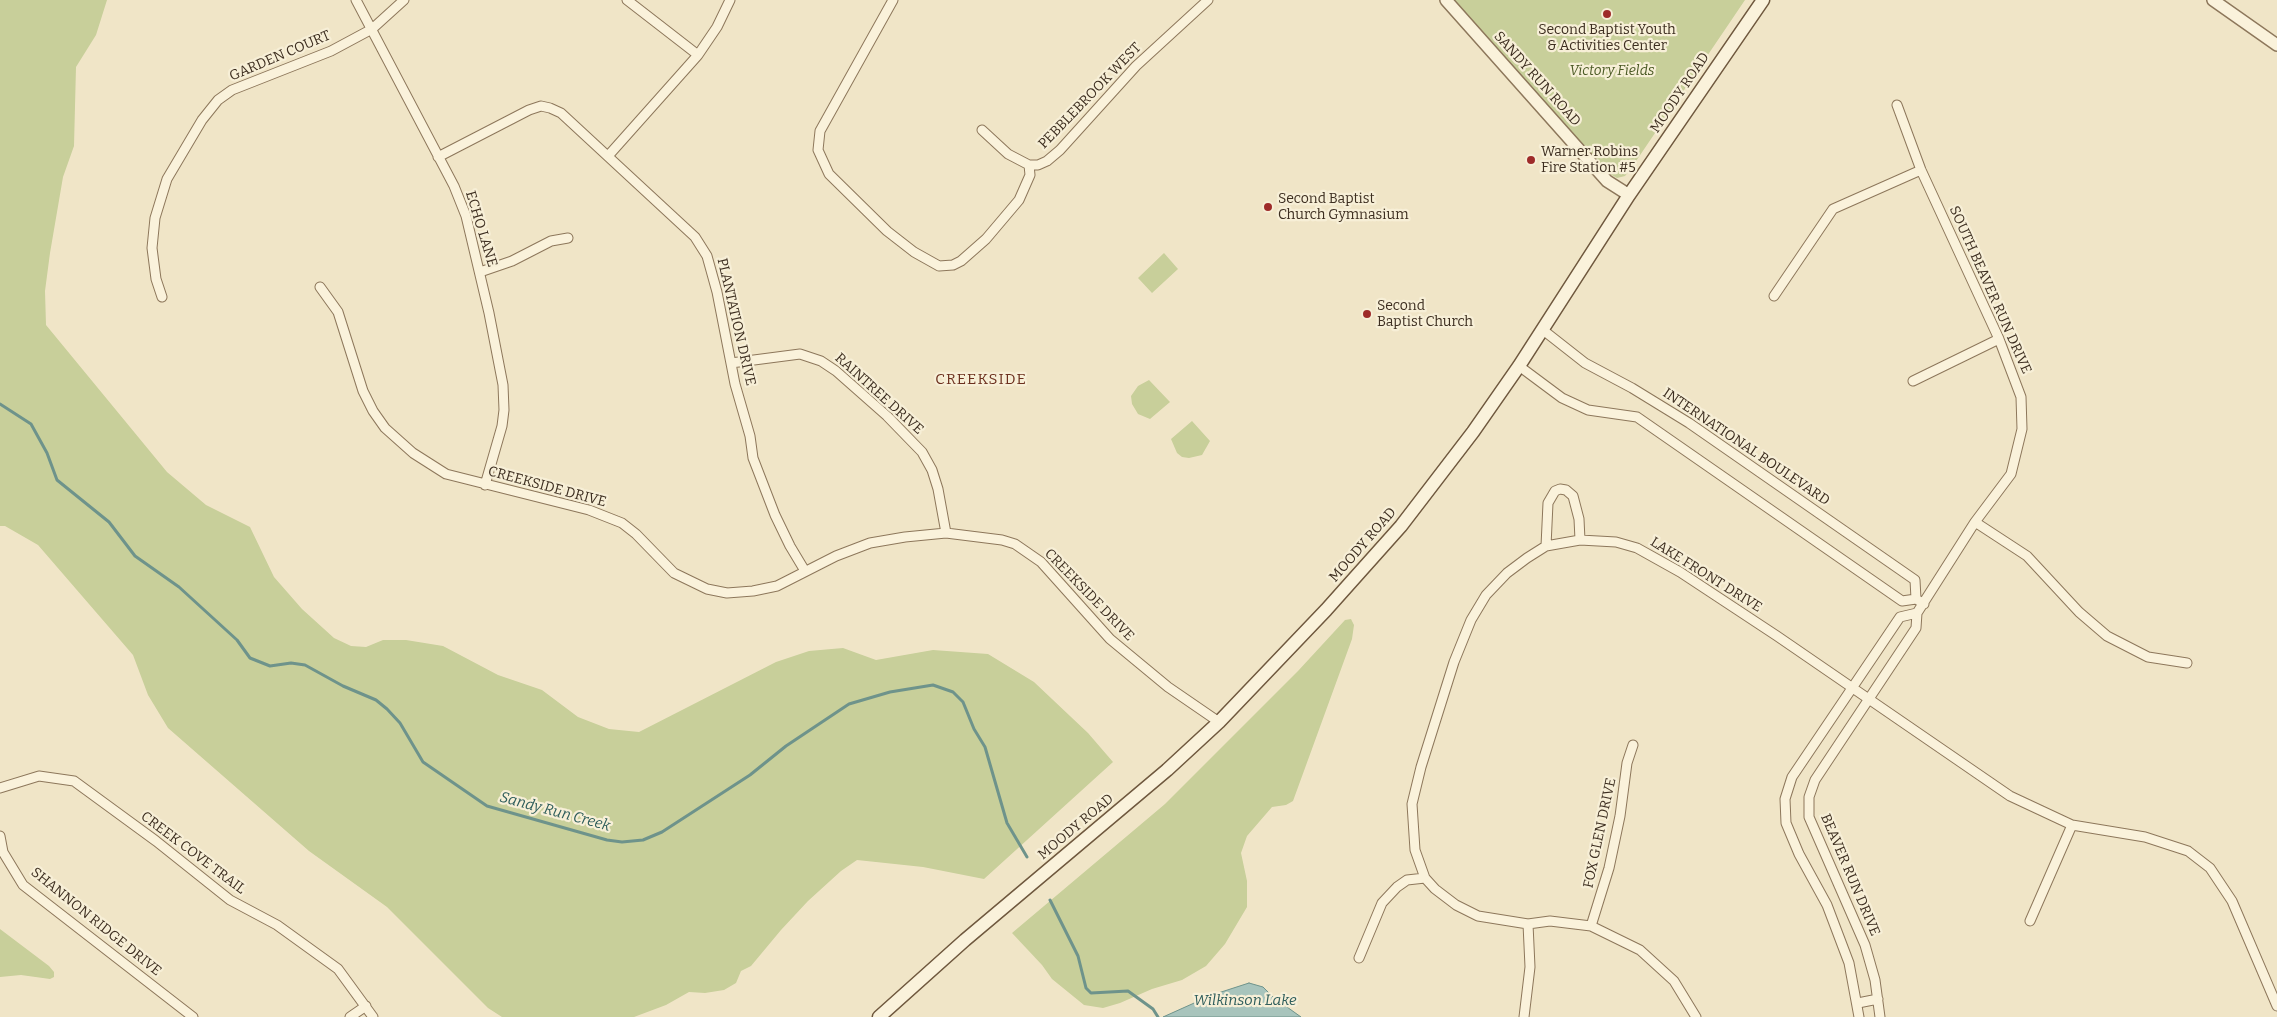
<!DOCTYPE html>
<style>
body{margin:0}
canvas{display:block;background:#f0e5c7}
</style>
<canvas width="2277" height="1017"></canvas>
<script>
const g = document.querySelector('canvas').getContext('2d');
g.lineJoin = 'round';
function fillPath(path, color) {
  g.fillStyle = color;
  g.fill(path, 'evenodd');
}
function poly(rows) {
  const path = new Path2D();
  for (const r of rows) {
    path.moveTo(r[0], r[1]);
    for (let i = 2; i < r.length; i += 2) path.lineTo(r[i], r[i + 1]);
  }
  return path;
}
function stroke(path, color, width, dash) {
  g.strokeStyle = color;
  g.lineWidth = width;
  g.lineCap = dash ? 'butt' : 'round';
  g.setLineDash(dash || []);
  g.stroke(path);
}
function write(font, color, halo, rows, align = 'center') {
  g.font = font + ' Bitter,serif';
  g.lineWidth = 4.5;
  g.setLineDash([]);
  g.textBaseline = 'middle';
  g.strokeStyle = halo;
  g.fillStyle = color;
  for (const [text, x, y, turn = 0] of rows) {
    g.save();
    g.translate(x, y);
    g.rotate((+turn || 0) * Math.PI / 180);
    g.textAlign = isNaN(turn) ? turn : align;
    if (halo) g.strokeText(text, 0, 0);
    g.fillText(text, 0, 0);
    g.restore();
  }
}
const green = poly([
 [0,0,107,0,96,35,76,67,74,146,63,177,50,253,45,291,46,325,167,472,206,505,250,527,274,577,302,609,334,638,351,646,366,647,383,640,406,640,443,646,498,675,542,690,578,717,609,729,639,732,776,662,809,651,843,648,876,660,933,650,988,654,1034,682,1088,733,1113,762,984,879,923,867,857,860,841,871,808,901,781,930,751,966,741,971,736,983,724,990,705,993,689,992,666,1005,634,1017,502,1017,488,1008,387,907,309,851,168,728,148,695,133,655,38,545,5,526,0,526],
 [1453,0,1745,0,1630,170,1625,176,1617,178,1608,173],
 [1164,253,1178,269,1152,293,1138,278],
 [1149,380,1170,402,1150,419,1138,414,1132,404,1131,396,1138,386],
 [1192,421,1210,441,1202,455,1189,458,1182,457,1177,453,1171,439],
 [1351,619,1354,625,1352,639,1293,801,1286,805,1272,807,1247,836,1241,853,1247,881,1247,907,1225,944,1206,966,1182,980,1152,989,1120,1003,1103,1008,1084,1005,1052,979,1042,965,1012,933,1165,804,1298,671,1345,620],
 [0,929,49,966,54,972,54,977,50,979,21,975,0,977]
]);
const water = poly([
 [1249,983,1263,987,1273,997,1301,1017,1163,1017,1212,995,1249,983]
]);
const stream = poly([
 [0,404,31,424,47,453,57,480,109,522,135,556,179,587,237,640,250,658,270,666,291,663,305,665,343,686,376,700,387,709,400,723,423,762,487,806,607,840,622,842,643,840,662,832,750,775,786,746,849,704,890,692,933,685,953,692,963,702,974,729,985,747,1007,823,1027,857],
 [1050,900,1078,956,1086,988,1091,993,1128,991,1153,1009,1158,1017]
]);
const minor = poly([
 [356,0,454,186,466,216,489,313,503,385,504,410,502,426,485,485],
 [627,0,698,55],
 [893,0,820,131,818,150,829,174,887,231,914,252,939,266,953,265,961,261,986,239,1019,200,1030,175,1029,165],
 [982,130,1008,154,1029,165,1038,165,1047,161,1060,150,1136,66,1208,0],
 [608,156,698,55,717,27,730,0],
 [438,157,529,110,541,106,550,108,561,113,695,237,707,256,717,292,735,384,750,436,753,458,775,515,790,546,805,571],
 [480,272,512,261,551,241,568,238],
 [320,287,338,312,363,391,373,411,385,428,413,453,446,474,589,510,622,523,636,534,674,573,707,589,727,593,753,591,777,586,836,556,870,543,905,537,946,533,1002,540,1015,544,1041,562,1110,639,1168,687,1219,722],
 [1774,296,1833,209,1921,170],
 [162,297,156,279,152,248,155,218,167,179,202,120,218,100,232,90,331,51,372,29,404,0],
 [1543,330,1585,363,1632,388,1689,423,1915,580,1916,599],
 [731,363,800,354,821,361,836,371,887,416,922,452,932,470,938,489,946,533],
 [1519,366,1562,398,1588,410,1637,417,1902,601,1916,599,1924,604],
 [1913,381,1999,339],
 [1975,522,2027,556,2079,612,2107,636,2148,657,2187,663],
 [1546,546,1548,503,1555,491,1560,489,1566,490,1573,496,1579,519,1580,540],
 [0,788,39,776,74,781,156,841,230,900,277,925,338,969,373,1017],
 [0,836,3,852,23,885,193,1017],
 [2030,921,2072,825],
 [1591,926,1609,868,1620,816,1627,763,1633,745],
 [1359,958,1382,903,1397,887,1407,880,1425,878],
 [1858,1003,1878,999],
 [350,1017,366,1006],
 [1524,1017,1530,967,1528,924],
 [1696,1017,1674,981,1640,950,1591,926,1550,921,1528,924,1478,916,1456,905,1435,889,1425,878,1415,850,1412,804,1421,767,1454,662,1471,620,1486,595,1507,573,1527,558,1546,546,1580,540,1616,542,1637,548,1680,572,1777,636,2010,796,2072,825,2145,837,2188,851,2210,868,2232,901,2277,1006],
 [1859,1017,1849,963,1827,905,1799,854,1786,823,1785,799,1792,777,1900,617,1917,613],
 [1880,1017,1875,980,1865,945,1809,817,1809,797,1815,780,1916,628,1917,613,1975,522,2011,474,2022,429,2021,397,1999,339,1921,170,1897,105]
]);
const tertiary = poly([
 [1446,0,1607,181,1629,195],
 [2213,0,2277,45]
]);
const secondary = poly([
 [879,1017,965,940,1167,770,1219,722,1326,610,1401,526,1473,432,1519,366,1629,195,1763,0]
]);
const markers = [
 [1607,14,5,"#9e2b29"],
 [1531,160,5,"#9e2b29"],
 [1268,207,5,"#9e2b29"],
 [1367,314,5,"#9e2b29"]
];
const poiNames = [
 ["Second Baptist Youth",1607,30,"center"],
 ["& Activities Center",1607,46,"center"],
 ["Warner Robins",1541,152],
 ["Fire Station #5",1541,168],
 ["Second Baptist",1278,199],
 ["Church Gymnasium",1278,215],
 ["Second",1377,306],
 ["Baptist Church",1377,322]
];
const streetNames = [
 ["GARDEN COURT",280,56,-23],
 ["SANDY RUN ROAD",1537,79,48],
 ["MOODY ROAD",1680,93,-56],
 ["PEBBLEBROOK WEST",1090,96,-46],
 ["ECHO LANE",481,229,73],
 ["SOUTH BEAVER RUN DRIVE",1990,290,66],
 ["PLANTATION DRIVE",736,322,77],
 ["RAINTREE DRIVE",879,394,42],
 ["INTERNATIONAL BOULEVARD",1746,447,34],
 ["CREEKSIDE DRIVE",547,487,15],
 ["MOODY ROAD",1363,545,-49],
 ["LAKE FRONT DRIVE",1706,575,32],
 ["CREEKSIDE DRIVE",1089,595,46],
 ["MOODY ROAD",1076,827,-40],
 ["FOX GLEN DRIVE",1600,833,-78],
 ["CREEK COVE TRAIL",193,853,37],
 ["BEAVER RUN DRIVE",1850,875,67],
 ["SHANNON RIDGE DRIVE",96,922,39]
];
const parkNames = [
 ["Victory Fields",1612,71]
];
const neighbourhoodNames = [
 ["CREEKSIDE",981,380]
];
const waterNames = [
 ["Sandy Run Creek",555,812,15],
 ["Wilkinson Lake",1245,1001]
];
fillPath(green, '#c8cf9a');
fillPath(water, '#a8c4bc');
stroke(water, '#6e938b', 1);
stroke(stream, '#6e938b', 3);
stroke(minor, '#8d775b', 11);
stroke(tertiary, '#8d775b', 14);
stroke(secondary, '#6f583e', 15);
stroke(minor, '#faf2db', 9);
stroke(tertiary, '#faf2db', 11);
stroke(secondary, '#faf2db', 12);
for (const [x, y, r, color] of markers) {
  const dot = new Path2D();
  dot.arc(x, y, r, 0, 2 * Math.PI);
  g.fillStyle = color;
  g.fill(dot);
  stroke(dot, '#f7efd7', 2);
}
write('14px', '#3d2e20', '#f7efd7', poiNames, 'left');
write('14px', '#3d2e20', '#f7efd7', streetNames);
write('italic 14px', '#4b5a25', '#f7efd7', parkNames);
g.letterSpacing = '1px';
write('15px', '#6b2f1d', '#f7efd7', neighbourhoodNames);
g.letterSpacing = '0px';
write('italic 15px', '#2e5d5b', '#f7efd7', waterNames);
</script>
